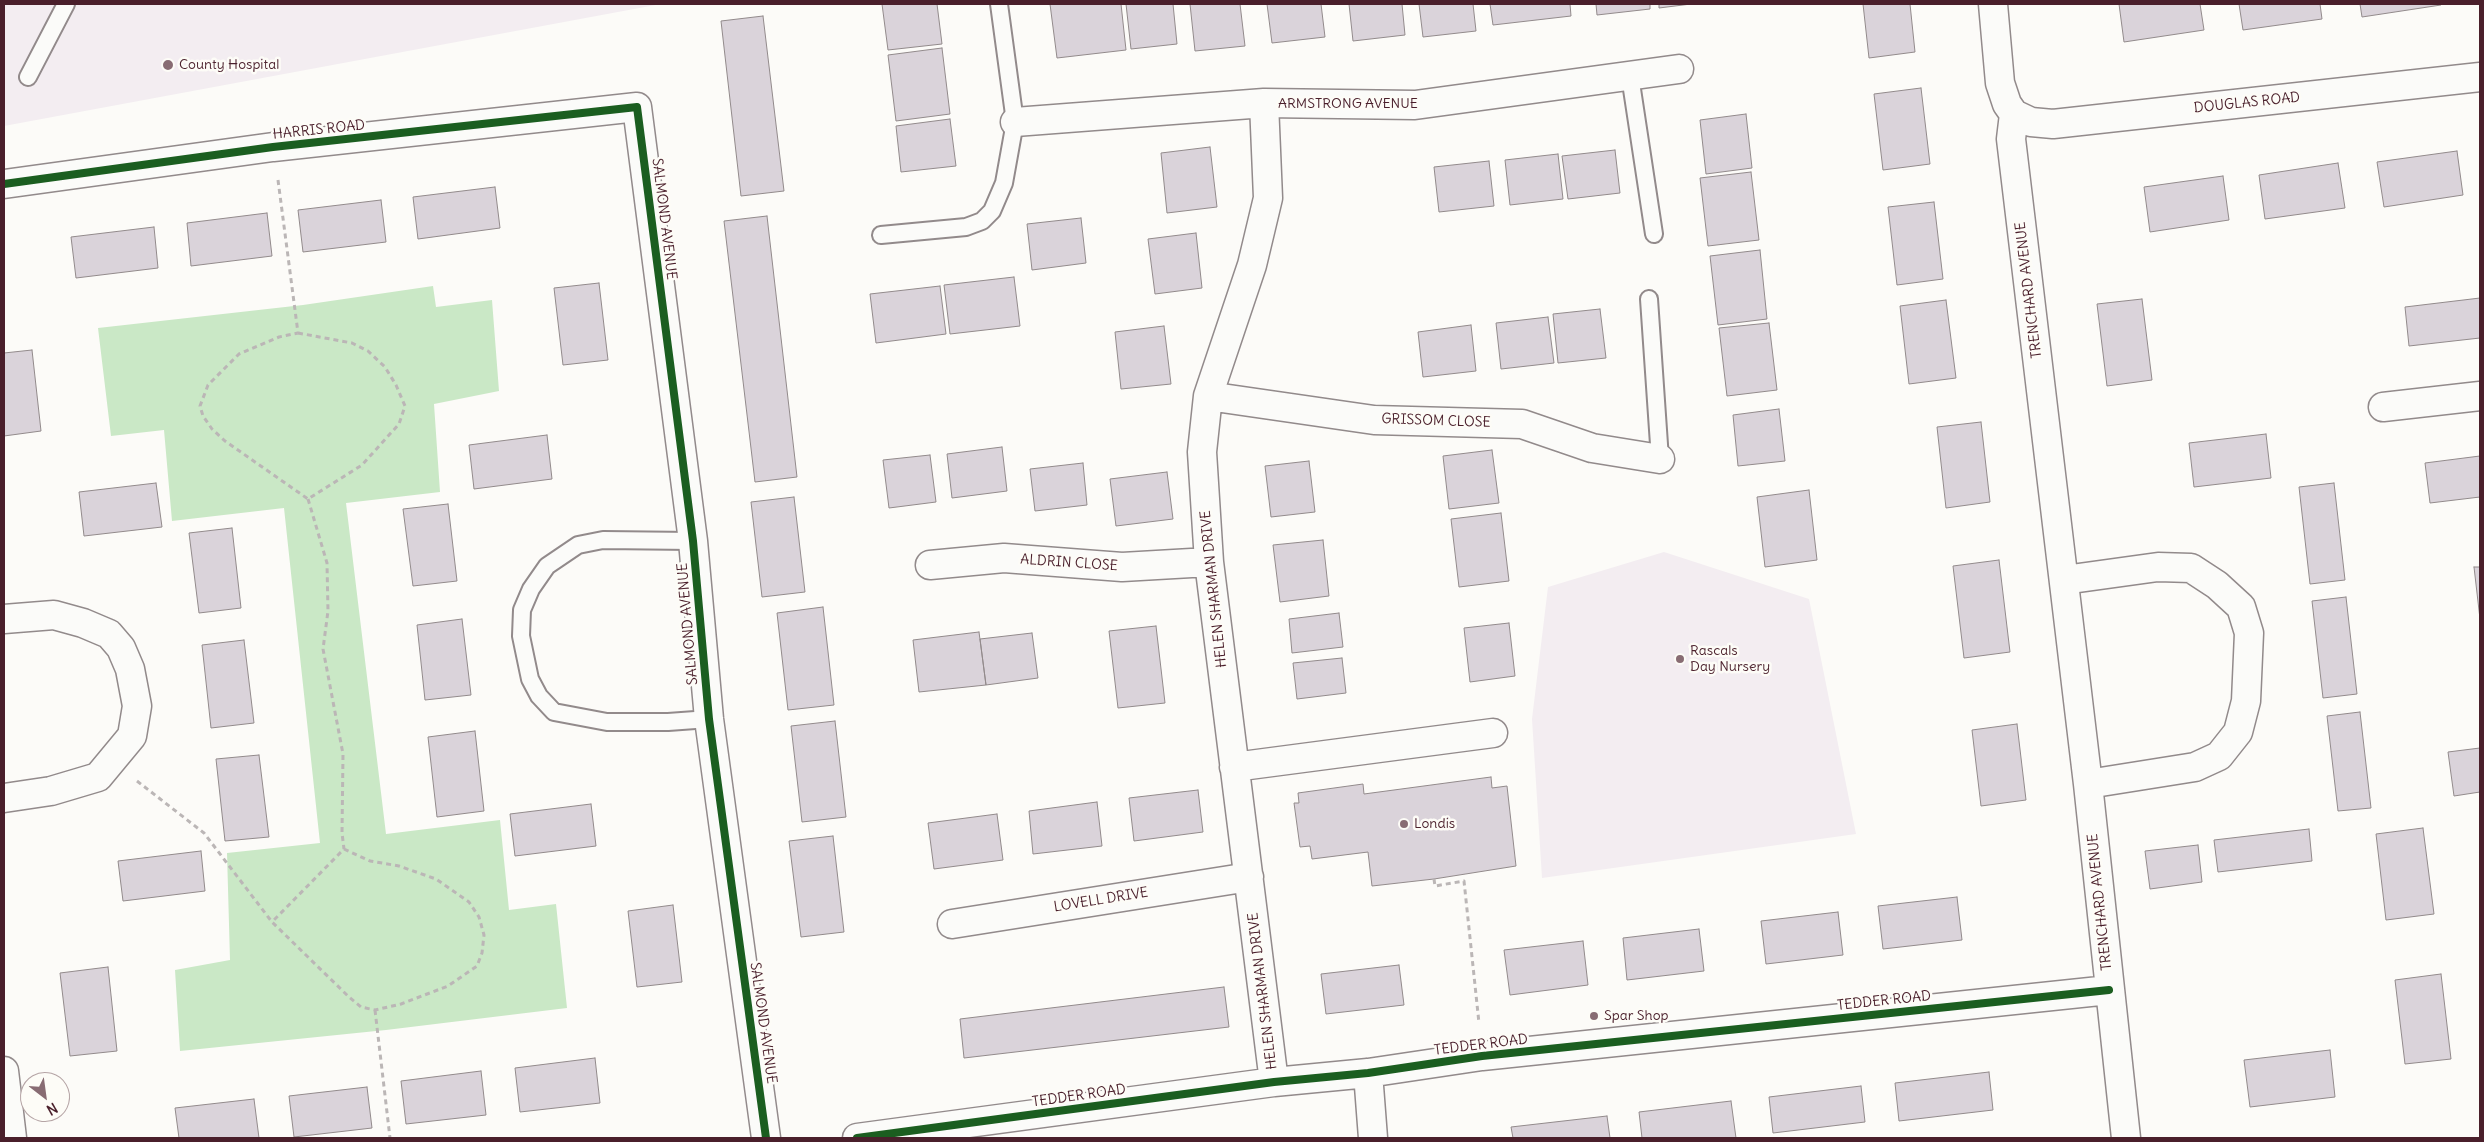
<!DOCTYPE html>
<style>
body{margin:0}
#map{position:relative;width:2484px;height:1142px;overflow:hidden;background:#fcfbf8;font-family:Delius,sans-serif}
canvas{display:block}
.frame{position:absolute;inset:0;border:5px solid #4a1f2b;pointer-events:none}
.north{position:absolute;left:20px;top:1072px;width:50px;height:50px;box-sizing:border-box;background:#fdfcf7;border:1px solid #b5a4a5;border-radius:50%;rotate:150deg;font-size:14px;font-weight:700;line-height:20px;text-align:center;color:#4a1f2b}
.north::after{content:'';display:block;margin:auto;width:18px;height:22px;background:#886c73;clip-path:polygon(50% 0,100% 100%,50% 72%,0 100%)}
</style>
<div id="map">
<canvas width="2484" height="1142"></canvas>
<div class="frame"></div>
<div class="north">N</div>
</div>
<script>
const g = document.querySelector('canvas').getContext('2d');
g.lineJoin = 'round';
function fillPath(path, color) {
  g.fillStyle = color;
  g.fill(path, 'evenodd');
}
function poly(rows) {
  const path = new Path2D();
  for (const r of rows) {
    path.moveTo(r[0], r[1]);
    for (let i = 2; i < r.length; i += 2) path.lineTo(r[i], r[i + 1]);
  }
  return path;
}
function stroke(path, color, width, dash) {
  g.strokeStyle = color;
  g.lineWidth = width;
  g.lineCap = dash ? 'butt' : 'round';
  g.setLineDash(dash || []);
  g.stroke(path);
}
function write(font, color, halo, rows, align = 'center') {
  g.font = font + ' Delius,sans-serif';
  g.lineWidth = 5;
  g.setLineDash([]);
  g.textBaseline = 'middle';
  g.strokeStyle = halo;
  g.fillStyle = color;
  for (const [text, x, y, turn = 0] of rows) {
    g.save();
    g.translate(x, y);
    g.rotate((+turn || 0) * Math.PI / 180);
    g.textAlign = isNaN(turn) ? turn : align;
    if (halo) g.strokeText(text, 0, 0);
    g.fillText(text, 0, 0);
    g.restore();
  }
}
const built = poly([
 [4,4,661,4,4,126],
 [1664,552,1809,599,1856,834,1542,878,1532,719,1548,587]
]);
const green = poly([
 [433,286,436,307,492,300,499,391,434,404,440,492,346,503,386,834,500,820,509,910,556,904,567,1008,386,1030,180,1051,175,970,230,960,227,853,320,843,284,508,172,521,164,430,111,436,98,328,303,305]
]);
const building = poly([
 [882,4,937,4,942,44,888,50,882,4],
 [1050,4,1121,4,1126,50,1057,58,1050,4],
 [1126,4,1173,4,1177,44,1131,49,1126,4],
 [1190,4,1240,4,1245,46,1195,51,1190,4],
 [1267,4,1321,4,1325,37,1272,43,1267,4],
 [1349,4,1402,4,1405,35,1353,41,1349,4],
 [1419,4,1473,4,1476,31,1423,37,1419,4],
 [1490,4,1570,4,1571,16,1493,25,1490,4],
 [1596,4,1650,4,1650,9,1597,15,1596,4],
 [1659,4,1691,4,1659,8,1659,4],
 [1863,4,1910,4,1915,52,1869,58,1863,4],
 [2119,4,2200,4,2204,30,2124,42,2119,4],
 [2239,4,2320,4,2322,19,2243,30,2239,4],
 [2360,4,2441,4,2441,5,2362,17,2360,4],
 [763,16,784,191,741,196,721,21,763,16],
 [942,48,950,114,896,121,888,55,942,48],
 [1921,88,1930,164,1883,170,1874,94,1921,88],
 [1746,114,1752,168,1706,174,1700,120,1746,114],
 [950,119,956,166,901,172,896,126,950,119],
 [1210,147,1217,207,1167,213,1161,153,1210,147],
 [1615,150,1620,193,1568,199,1562,156,1615,150],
 [2457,151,2463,195,2384,207,2377,162,2457,151],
 [1558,154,1563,199,1510,205,1505,160,1558,154],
 [1489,161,1494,206,1439,212,1434,167,1489,161],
 [2338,163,2345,208,2265,219,2259,175,2338,163],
 [1751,172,1759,240,1708,246,1700,178,1751,172],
 [2223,176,2229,220,2150,232,2144,187,2223,176],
 [495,187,500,228,418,239,413,197,495,187],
 [381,200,386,242,303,252,298,210,381,200],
 [1934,202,1943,279,1897,285,1888,207,1934,202],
 [267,213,272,256,191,266,187,223,267,213],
 [767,216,797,477,755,482,724,221,767,216],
 [1081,218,1086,263,1032,270,1027,224,1081,218],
 [154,227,158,268,76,278,71,237,154,227],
 [1196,233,1202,288,1155,294,1148,239,1196,233],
 [1760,250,1767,319,1718,325,1710,256,1760,250],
 [1014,277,1020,326,950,334,944,285,1014,277],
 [599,283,608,360,563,365,554,288,599,283],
 [940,286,946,334,876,343,870,294,940,286],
 [2480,298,2480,338,2409,346,2405,307,2480,298],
 [2142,299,2152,380,2107,386,2097,304,2142,299],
 [1946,300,1956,378,1909,384,1900,306,1946,300],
 [1600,309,1606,358,1558,363,1553,314,1600,309],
 [1548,317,1554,363,1501,369,1496,323,1548,317],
 [1769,323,1777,390,1727,396,1719,328,1769,323],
 [1471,325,1476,371,1423,377,1418,332,1471,325],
 [1164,326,1171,384,1121,389,1115,332,1164,326],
 [32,350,41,431,4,436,4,353,32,350],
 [1779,409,1785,461,1738,466,1733,415,1779,409],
 [1981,422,1990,502,1946,508,1937,427,1981,422],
 [2266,434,2271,478,2194,487,2189,443,2266,434],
 [547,435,552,479,474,489,469,445,547,435],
 [1002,447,1007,491,952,498,947,454,1002,447],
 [1492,450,1499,503,1449,509,1443,456,1492,450],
 [930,455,936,502,889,508,883,460,930,455],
 [2480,456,2480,497,2430,503,2425,463,2480,456],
 [1309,461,1315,512,1271,517,1265,466,1309,461],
 [1083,463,1087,505,1035,511,1030,469,1083,463],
 [1167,472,1173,519,1116,526,1110,479,1167,472],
 [156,483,162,527,84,536,79,492,156,483],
 [2334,483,2345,580,2310,584,2299,487,2334,483],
 [1809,490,1817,560,1765,567,1757,497,1809,490],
 [794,497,805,592,762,597,751,502,794,497],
 [448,504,457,581,413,586,403,509,448,504],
 [1501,513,1509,581,1459,587,1451,519,1501,513],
 [232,528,241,608,199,613,189,533,232,528],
 [1323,540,1329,596,1280,602,1273,545,1323,540],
 [1999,560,2010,652,1964,658,1953,566,1999,560],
 [2474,567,2480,567,2480,619,2474,567],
 [2346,597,2357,694,2323,698,2312,601,2346,597],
 [823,607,834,705,788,710,777,613,823,607],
 [1339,613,1343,647,1292,653,1289,619,1339,613],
 [462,619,471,695,425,700,417,625,462,619],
 [1509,623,1515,676,1470,682,1464,628,1509,623],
 [1156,626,1165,703,1118,708,1109,631,1156,626],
 [979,632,986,685,919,692,913,640,979,632],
 [1032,633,1038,678,986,685,980,639,1032,633],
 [244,640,254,723,211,728,202,645,244,640],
 [1342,658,1346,693,1297,699,1293,663,1342,658],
 [2360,712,2371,808,2338,811,2327,716,2360,712],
 [835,721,846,817,802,822,791,726,835,721],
 [2017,724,2026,800,1981,806,1972,730,2017,724],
 [475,731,484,811,437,817,428,737,475,731],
 [2480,748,2480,792,2454,796,2448,752,2480,748],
 [259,755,269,837,225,841,216,759,259,755],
 [1491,777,1492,788,1507,786,1516,866,1434,879,1372,886,1368,852,1312,859,1310,846,1300,847,1294,803,1299,803,1298,793,1363,784,1364,794,1491,777],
 [1198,790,1203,832,1134,841,1129,798,1198,790],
 [1097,802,1102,846,1033,854,1029,811,1097,802],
 [591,804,596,846,515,856,510,814,591,804],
 [997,814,1003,860,934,869,928,823,997,814],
 [2423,828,2434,914,2386,920,2376,834,2423,828],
 [2309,829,2312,861,2218,872,2214,840,2309,829],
 [833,836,844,932,801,937,789,841,833,836],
 [2198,845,2202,882,2150,889,2145,851,2198,845],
 [201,851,205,891,123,901,118,861,201,851],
 [1957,897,1962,940,1883,949,1878,906,1957,897],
 [673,905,682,982,637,987,628,911,673,905],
 [1838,912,1843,955,1766,964,1761,921,1838,912],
 [1699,929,1704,971,1627,980,1623,938,1699,929],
 [1583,941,1588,985,1510,995,1504,950,1583,941],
 [1399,965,1404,1005,1326,1014,1321,974,1399,965],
 [108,967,117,1051,70,1056,60,973,108,967],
 [2441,974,2451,1059,2405,1064,2395,980,2441,974],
 [1224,987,1229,1027,964,1058,960,1019,1224,987],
 [2330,1050,2335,1097,2250,1107,2244,1060,2330,1050],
 [595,1058,600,1103,520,1112,515,1068,595,1058],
 [481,1071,486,1115,406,1124,401,1081,481,1071],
 [1989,1072,1993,1110,1899,1121,1895,1083,1989,1072],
 [1861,1086,1865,1122,1773,1133,1769,1097,1861,1086],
 [367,1087,372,1128,294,1137,289,1096,367,1087],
 [254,1099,259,1138,179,1138,175,1108,254,1099],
 [1731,1101,1736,1138,1642,1138,1639,1112,1731,1101],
 [1607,1116,1610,1138,1513,1138,1511,1127,1607,1116]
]);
const path = poly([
 [278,180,298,333],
 [298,333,352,343,368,351,385,367,396,385,405,406,399,424,362,465,308,499,225,441,212,429,203,416,200,406,208,385,239,354,279,337,298,333],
 [308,499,327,563,328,611,323,649,343,754,342,833,344,849],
 [137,781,204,833,272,922],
 [344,849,370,861,399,866,436,879,469,902,479,917,484,935,482,953,477,966,448,986,401,1004,375,1010,361,1007,349,997,272,922,344,849],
 [1434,879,1435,886,1464,881,1479,1023],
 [375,1010,390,1138]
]);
const service = poly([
 [1630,76,1654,234],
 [28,77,66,4],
 [881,235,966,227,982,221,992,211,1004,183,1015,122,999,4],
 [1649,299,1660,459],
 [693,541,603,540,578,545,547,566,531,589,522,610,521,636,530,679,539,696,554,712,607,722,668,722,709,719]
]);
const minor = poly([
 [1993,4,2000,83,2007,104,2014,114,2011,139,2088,784,2126,1138],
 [1264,103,1268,198,1252,265,1208,396,1202,452,1209,562,1274,1082],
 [2014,114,2031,122,2053,124,2480,77],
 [1015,122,1264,103,1415,105,1679,69],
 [4,184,273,147,637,107,693,541,709,719,766,1138],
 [1208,396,1374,420,1522,424,1592,448,1660,459],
 [2383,407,2480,396],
 [930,565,1004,558,1122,567,1209,562],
 [2064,580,2158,567,2191,568,2217,585,2241,607,2249,633,2246,701,2238,732,2219,756,2195,767,2088,784],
 [4,619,54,615,83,623,109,634,121,648,130,669,137,706,132,736,98,777,51,791,4,798],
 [1234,767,1493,733],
 [952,924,1249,877],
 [4,1071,12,1138],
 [1368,1073,1373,1138],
 [857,1138,1274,1082,1368,1073,1482,1056,2109,990]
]);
const cycleway = poly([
 [4,184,273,147,637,107,693,541,709,719,766,1138],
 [857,1138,1274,1082,1368,1073,1482,1056,2109,990]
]);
const markers = [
 [168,65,6,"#886c73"],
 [1680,659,5,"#886c73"],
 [1404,824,5,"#886c73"],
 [1594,1016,5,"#886c73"]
];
const poiNames = [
 ["County Hospital",179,65],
 ["Rascals",1690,651],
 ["Day Nursery",1690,667],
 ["Londis",1414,824],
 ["Spar Shop",1604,1016]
];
const streetNames = [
 ["DOUGLAS ROAD",2247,103,-6],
 ["ARMSTRONG AVENUE",1348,104],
 ["HARRIS ROAD",319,130,-6],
 ["SALMOND AVENUE",664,219,83],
 ["TRENCHARD AVENUE",2029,290,-97],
 ["GRISSOM CLOSE",1436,421,2],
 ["ALDRIN CLOSE",1069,563,4],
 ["HELEN SHARMAN DRIVE",1214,589,-96],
 ["SALMOND AVENUE",688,624,-95],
 ["LOVELL DRIVE",1101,900,-9],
 ["TRENCHARD AVENUE",2100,902,-96],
 ["HELEN SHARMAN DRIVE",1263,991,-97],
 ["TEDDER ROAD",1884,1001,-6],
 ["SALMOND AVENUE",763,1023,82],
 ["TEDDER ROAD",1481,1045,-7],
 ["TEDDER ROAD",1079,1096,-8]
];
fillPath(built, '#f3edf1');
fillPath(green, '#cae8c6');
fillPath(building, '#dad3da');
stroke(building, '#928a8b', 1);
stroke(service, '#928a8b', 20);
stroke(minor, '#928a8b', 31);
stroke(path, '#bbb6b6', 3, [5, 4]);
stroke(service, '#fbfbf9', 16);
stroke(minor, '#fbfbf9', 28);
stroke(cycleway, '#1b5e20', 8);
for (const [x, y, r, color] of markers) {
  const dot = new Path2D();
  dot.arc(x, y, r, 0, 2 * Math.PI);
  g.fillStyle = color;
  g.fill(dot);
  stroke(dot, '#fdfcf7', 2);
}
write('14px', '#4a1f2b', '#fdfcf7', poiNames, 'left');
write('14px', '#4a1f2b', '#fdfcf7', streetNames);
</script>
